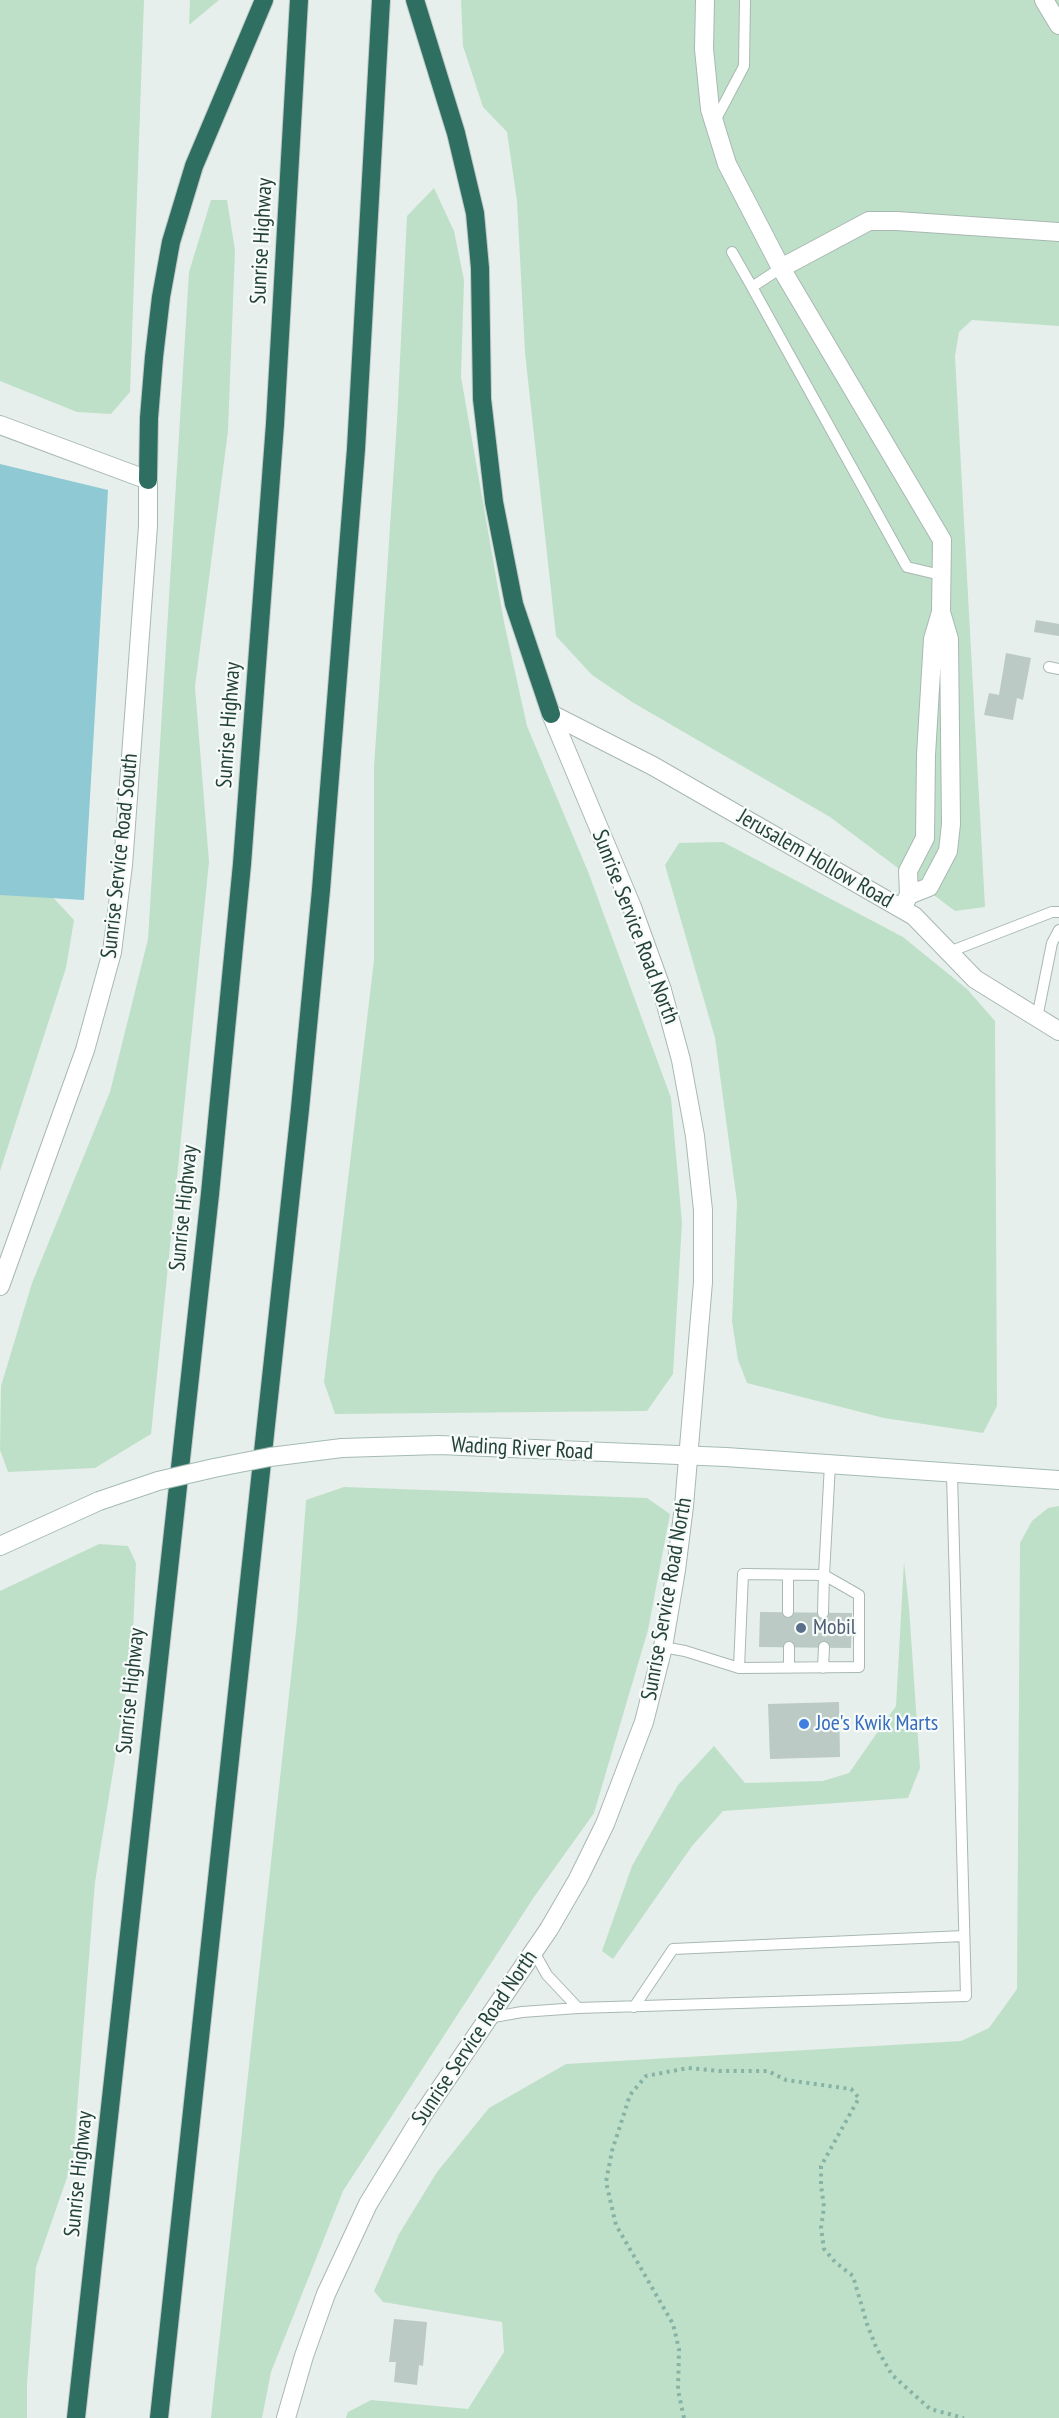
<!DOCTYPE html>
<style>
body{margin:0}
canvas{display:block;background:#e6efeb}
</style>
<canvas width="1059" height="2418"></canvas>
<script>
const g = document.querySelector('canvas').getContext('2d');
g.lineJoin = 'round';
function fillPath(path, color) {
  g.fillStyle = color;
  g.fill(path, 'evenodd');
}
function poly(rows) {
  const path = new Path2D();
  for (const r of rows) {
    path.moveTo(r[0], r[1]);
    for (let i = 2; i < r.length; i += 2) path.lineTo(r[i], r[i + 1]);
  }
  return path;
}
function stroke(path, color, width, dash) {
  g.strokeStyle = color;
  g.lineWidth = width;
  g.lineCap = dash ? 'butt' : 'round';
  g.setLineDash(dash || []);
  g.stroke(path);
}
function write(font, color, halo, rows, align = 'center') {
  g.font = font + ' "PT Sans Narrow",sans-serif';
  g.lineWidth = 4.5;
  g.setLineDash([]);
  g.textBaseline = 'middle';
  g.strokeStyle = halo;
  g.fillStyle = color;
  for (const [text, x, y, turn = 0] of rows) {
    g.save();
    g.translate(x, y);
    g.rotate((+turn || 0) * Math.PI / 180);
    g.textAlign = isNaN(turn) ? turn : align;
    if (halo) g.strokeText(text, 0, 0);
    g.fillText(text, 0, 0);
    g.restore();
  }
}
const green = poly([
 [0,0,144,0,130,392,111,414,77,412,0,381],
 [190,0,219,0,189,25],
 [461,0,1059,0,1059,326,972,320,959,332,955,356,985,907,955,911,830,817,632,702,592,675,556,636,525,353,517,201,507,132,483,107,463,46],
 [434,188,454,231,464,280,461,377,504,622,527,726,589,874,671,1098,682,1223,673,1374,647,1411,335,1414,324,1382,374,960,374,767,397,421,407,216],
 [211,200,227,200,235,250,228,431,195,687,209,862,151,1434,95,1468,8,1472,0,1450,1,1386,32,1283,110,1092,148,939,189,272],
 [723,842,903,937,967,989,995,1021,997,1406,983,1433,884,1418,747,1383,738,1360,732,1321,737,1202,715,1038,665,865,679,843],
 [0,860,34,877,74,920,66,968,0,1171],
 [344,1487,647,1498,670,1514,648,1630,594,1813,534,1897,343,2191,271,2372,262,2418,211,2418,297,1621,306,1500],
 [1059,1506,1059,2418,346,2418,348,2412,371,2400,468,2409,504,2352,502,2322,383,2302,374,2291,399,2234,437,2172,489,2108,566,2064,961,2041,989,2028,1017,1989,1020,1543,1032,1521,1048,1508],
 [99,1544,128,1546,136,1563,132,1655,95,1882,73,2160,36,2267,27,2384,27,2418,0,2418,0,1591],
 [904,1562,909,1607,920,1768,908,1798,723,1811,692,1846,613,1959,602,1951,632,1866,678,1785,714,1746,745,1783,823,1781,849,1773,896,1706]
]);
const water = poly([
 [0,464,108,490,84,900,0,895]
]);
const building = poly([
 [1036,620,1059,624,1059,636,1034,632],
 [1006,653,1031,658,1023,700,1017,698,1013,720,984,715,989,693,999,695],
 [760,1612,852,1613,851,1648,759,1647],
 [839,1702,840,1757,770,1759,768,1704],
 [394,2319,427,2322,423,2366,419,2365,417,2385,394,2382,396,2362,389,2362]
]);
const path = poly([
 [684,2418,678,2390,679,2349,673,2324,616,2225,606,2182,612,2151,630,2095,646,2076,688,2068,719,2071,768,2071,786,2080,851,2089,859,2098,821,2166,821,2185,824,2207,821,2228,824,2249,835,2262,853,2276,867,2324,876,2347,892,2375,930,2409,964,2418]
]);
const service = poly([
 [714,123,744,66,745,0],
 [732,252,752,287],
 [781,268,752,287,907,567,941,575],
 [1049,667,1059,669],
 [949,952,1052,912,1059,912],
 [1037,1018,1052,943,1059,930],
 [788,1575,788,1612],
 [663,1647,685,1651,739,1668,743,1574,824,1575,830,1464],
 [789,1647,789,1668],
 [739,1668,859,1667,859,1595,824,1575,823,1613],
 [823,1668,824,1647],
 [634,2007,673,1949,964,1936],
 [578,2008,966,1996,952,1474],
 [488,2018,522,2012,578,2008,547,1975,534,1952]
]);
const minor = poly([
 [705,0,704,49,710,109,727,164,781,268,942,540,941,612,933,639,926,755,925,838,908,871,909,895,902,908],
 [1044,0,1059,25],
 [781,268,869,221,897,221,1059,232],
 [551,714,653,766,914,916,975,979,1059,1031],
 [909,895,929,887,948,851,951,824,949,639,941,612]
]);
const tertiary = poly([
 [0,425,148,480,148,526,123,865,112,952,85,1050,0,1286],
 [286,2418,304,2356,326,2294,368,2204,423,2114,549,1929,578,1879,605,1824,644,1722,663,1647,676,1570,684,1506,703,1282,703,1210,695,1136,681,1060,662,990,632,907,551,714]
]);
const secondary = poly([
 [342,1448,439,1445,726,1457,1059,1480],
 [0,1546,99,1501]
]);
const motorway = poly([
 [415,0,456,133,475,213,480,268,482,399,494,502,514,604,551,714],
 [148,480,149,418,154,357,161,297,171,242,194,166,264,0],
 [76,2418,210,1194,242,864,275,424,299,0],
 [159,2418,300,1109,321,890,356,449,381,0]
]);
const secondaryBridge = poly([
 [99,1501,158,1481,214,1468,270,1457,342,1448]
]);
const markers = [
 [801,1628,6,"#5c6f8a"],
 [804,1724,6,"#3f7fe0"]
];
const streetNames = [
 ["Sunrise Highway",262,241,-87],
 ["Sunrise Highway",229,725,-86],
 ["Sunrise Service Road South",120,856,-84],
 ["Jerusalem Hollow Road",815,859,30],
 ["Sunrise Service Road North",635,927,69],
 ["Sunrise Highway",184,1208,-84],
 ["Wading River Road",522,1449,3],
 ["Sunrise Service Road North",667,1599,-80],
 ["Sunrise Highway",131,1691,-84],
 ["Sunrise Service Road North",475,2038,-56],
 ["Sunrise Highway",79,2174,-84]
];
const serviceNames = [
 ["Mobil",813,1628]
];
const shopNames = [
 ["Joe's Kwik Marts",816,1724]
];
fillPath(green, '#bfe0c8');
fillPath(water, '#8ec9d4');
fillPath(building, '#bbcac4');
stroke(service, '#a8b8b2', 12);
stroke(minor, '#a8b8b2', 20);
stroke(tertiary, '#a8b8b2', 20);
stroke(secondary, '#a4bbb3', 20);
stroke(motorway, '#c2cac8', 20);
stroke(path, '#86b3a5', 4, [3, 4.5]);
stroke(service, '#fff', 10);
stroke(minor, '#fff', 18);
stroke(tertiary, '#fff', 18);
stroke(secondary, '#fff', 18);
stroke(motorway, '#2f6f62', 18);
stroke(secondaryBridge, '#a4bbb3', 20, []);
stroke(secondaryBridge, '#fff', 18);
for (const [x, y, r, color] of markers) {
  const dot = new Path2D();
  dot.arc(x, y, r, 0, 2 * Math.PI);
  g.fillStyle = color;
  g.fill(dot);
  stroke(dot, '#f7fbf9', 2);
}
write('22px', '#24423a', '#f7fbf9', streetNames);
write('22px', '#4e5e75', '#f7fbf9', serviceNames, 'left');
write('22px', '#366cbe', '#f7fbf9', shopNames, 'left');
</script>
